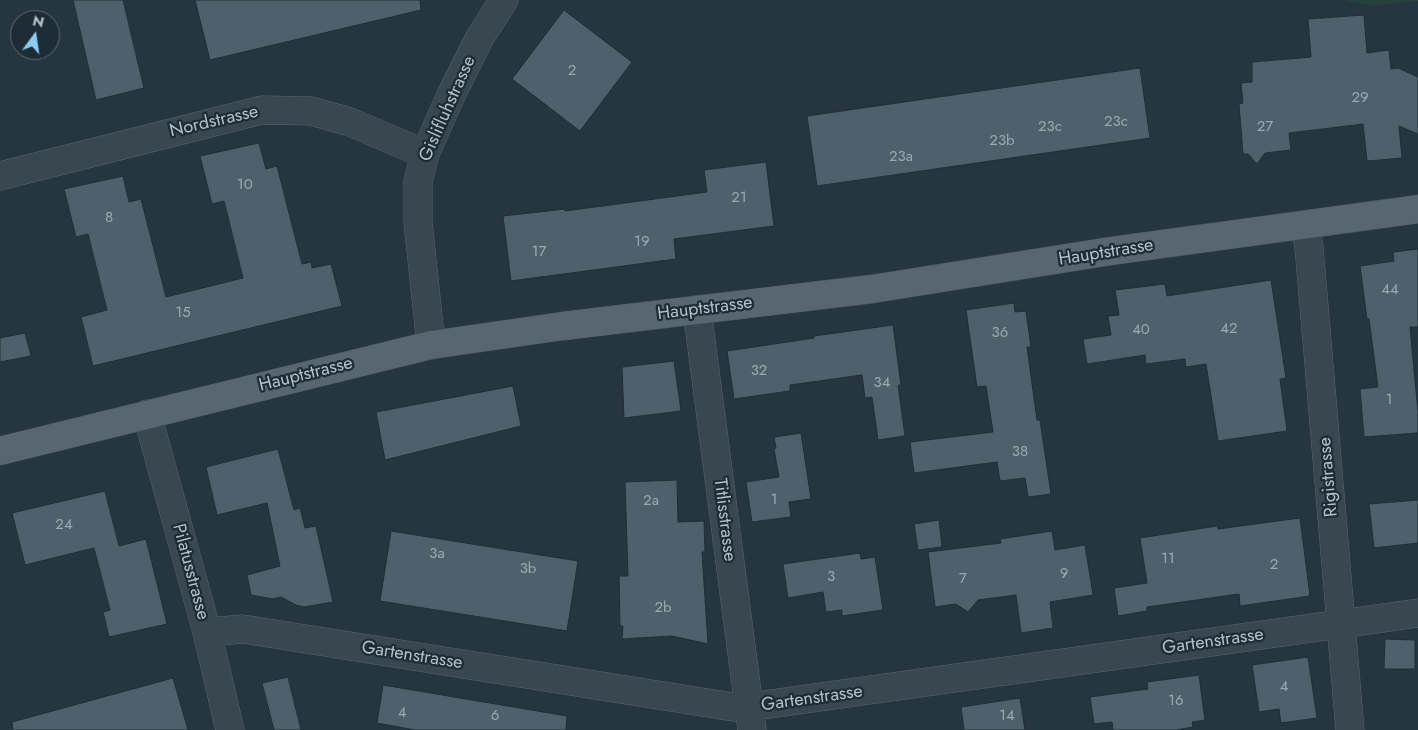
<!DOCTYPE html>
<style>
body{margin:0}
#map{position:relative;width:1418px;height:730px;overflow:hidden;background:#253640;font-family:Jost,sans-serif}
canvas{display:block}
.north{position:absolute;left:10px;top:10px;width:50px;height:50px;box-sizing:border-box;background:#1e2c35;border:1px solid #5a6871;border-radius:50%;rotate:14deg;font-size:14px;font-weight:700;line-height:20px;text-align:center;color:#b5c2ca}
.north::after{content:'';display:block;margin:auto;width:18px;height:22px;background:#8bccf9;clip-path:polygon(50% 0,100% 100%,50% 72%,0 100%)}
</style>
<div id="map">
<canvas width="1418" height="730"></canvas>
<div class="north">N</div>
</div>
<script>
const g = document.querySelector('canvas').getContext('2d');
g.lineJoin = 'round';
function fillPath(path, color) {
  g.fillStyle = color;
  g.fill(path, 'evenodd');
}
function poly(rows) {
  const path = new Path2D();
  for (const r of rows) {
    path.moveTo(r[0], r[1]);
    for (let i = 2; i < r.length; i += 2) path.lineTo(r[i], r[i + 1]);
  }
  return path;
}
function stroke(path, color, width, dash) {
  g.strokeStyle = color;
  g.lineWidth = width;
  g.lineCap = dash ? 'butt' : 'round';
  g.setLineDash(dash || []);
  g.stroke(path);
}
function write(font, color, halo, rows, align = 'center') {
  g.font = font + ' Jost,sans-serif';
  g.lineWidth = 4.5;
  g.setLineDash([]);
  g.textBaseline = 'middle';
  g.strokeStyle = halo;
  g.fillStyle = color;
  for (const [text, x, y, turn = 0] of rows) {
    g.save();
    g.translate(x, y);
    g.rotate((+turn || 0) * Math.PI / 180);
    g.textAlign = isNaN(turn) ? turn : align;
    if (halo) g.strokeText(text, 0, 0);
    g.fillText(text, 0, 0);
    g.restore();
  }
}
const green = poly([
 [1344,0,1418,0,1418,1,1372,6]
]);
const building = poly([
 [73,0,123,0,144,88,96,100,73,0],
 [195,0,420,0,421,10,210,60,195,0],
 [564,10,632,62,580,131,512,79,564,10],
 [1364,15,1367,53,1389,50,1391,69,1398,68,1418,77,1418,134,1399,126,1402,158,1367,161,1363,124,1289,133,1291,150,1265,153,1257,164,1248,154,1243,154,1239,104,1243,103,1241,83,1252,82,1252,62,1311,57,1308,19,1364,15],
 [1140,68,1150,138,817,186,807,116,1140,68],
 [259,143,266,169,277,166,302,264,311,262,312,268,331,264,342,306,93,366,81,317,107,310,88,234,76,237,64,189,123,176,129,202,141,199,166,297,243,278,224,201,212,204,200,156,259,143],
 [766,162,774,226,674,239,676,259,511,281,503,216,565,209,565,211,707,192,704,170,766,162],
 [1418,249,1418,327,1410,327,1418,412,1418,433,1364,437,1360,389,1378,387,1369,319,1367,319,1360,266,1394,261,1393,252,1418,249],
 [1271,280,1286,378,1280,379,1287,431,1218,441,1206,364,1186,367,1185,359,1146,364,1145,355,1087,364,1083,339,1111,335,1108,316,1119,315,1115,290,1165,284,1167,296,1271,280],
 [1014,303,1015,312,1026,311,1031,347,1027,347,1037,420,1040,420,1051,494,1028,497,1025,478,1000,481,997,462,914,473,910,442,993,432,986,386,977,387,966,310,1014,303],
 [893,325,901,385,898,385,905,436,878,440,872,397,865,398,862,375,790,385,790,391,734,399,727,351,814,338,814,336,893,325],
 [25,333,31,356,0,362,0,338,25,333],
 [674,361,681,411,624,418,622,367,674,361],
 [513,386,521,426,385,460,376,412,513,386],
 [801,433,811,499,789,502,791,517,752,522,746,482,779,477,774,449,776,448,774,437,801,433],
 [278,449,294,510,300,508,305,528,316,526,333,602,304,607,296,605,281,597,273,599,251,595,247,575,280,566,267,503,217,515,206,467,278,449],
 [677,480,678,522,704,521,705,552,702,552,708,644,672,636,622,639,623,626,620,626,619,576,628,576,625,482,677,480],
 [105,491,119,546,146,539,167,624,109,637,103,612,110,610,94,548,25,565,12,513,105,491],
 [1418,500,1418,543,1374,548,1369,504,1418,500],
 [1300,518,1310,596,1240,606,1239,594,1147,607,1147,611,1118,616,1114,588,1147,583,1140,538,1217,526,1218,529,1300,518],
 [939,520,942,547,918,550,914,524,939,520],
 [391,531,578,561,567,631,380,601,391,531],
 [1052,531,1055,550,1085,545,1093,595,1050,602,1053,628,1021,633,1016,595,978,600,968,612,956,604,935,607,928,552,1001,543,1000,539,1052,531],
 [860,553,861,559,875,557,883,610,842,616,842,610,826,612,823,592,788,598,783,564,860,553],
 [1385,639,1415,640,1415,669,1384,669,1385,639],
 [1308,657,1317,718,1281,723,1279,709,1259,712,1252,665,1308,657],
 [1199,675,1205,720,1192,722,1193,727,1176,730,1113,730,1112,722,1094,724,1090,697,1148,689,1147,682,1199,675],
 [288,677,301,730,274,730,262,683,288,677],
 [173,678,188,730,13,730,12,722,173,678],
 [383,685,567,716,566,730,415,730,377,723,383,685],
 [1020,698,1025,730,964,730,961,707,1020,698]
]);
const street = poly([
 [0,176,262,110,311,111,350,122,425,154],
 [1305,225,1309,247,1350,730],
 [697,310,752,730],
 [431,345,418,222,418,182,425,154,452,93,479,39,504,0],
 [147,414,207,632,230,730],
 [207,632,243,629,733,707,749,707,1418,613]
]);
const primary = poly([
 [0,451,431,345,563,326,872,289,1111,251,1418,209]
]);
const numberNames = [
 ["2",572,71],
 ["29",1360,98],
 ["23c",1116,122],
 ["23c",1050,127],
 ["27",1265,127],
 ["23b",1002,141],
 ["23a",901,157],
 ["10",245,185],
 ["21",739,198],
 ["8",109,218],
 ["19",642,242],
 ["17",539,252],
 ["44",1390,290],
 ["15",183,313],
 ["42",1229,329],
 ["40",1141,330],
 ["36",1000,333],
 ["32",759,371],
 ["34",882,383],
 ["1",1389,400],
 ["38",1020,452],
 ["1",774,500],
 ["2a",651,501],
 ["24",64,525],
 ["3a",437,554],
 ["11",1168,559],
 ["2",1274,565],
 ["3b",528,569],
 ["9",1064,574],
 ["3",831,577],
 ["7",963,579],
 ["2b",663,608],
 ["4",1284,687],
 ["16",1176,701],
 ["4",402,713],
 ["6",495,716],
 ["14",1007,716]
];
const streetNames = [
 ["Gislifluhstrasse",448,109,-66],
 ["Nordstrasse",214,122,-13],
 ["Hauptstrasse",1106,253,-9],
 ["Hauptstrasse",705,309,-7],
 ["Hauptstrasse",306,375,-14],
 ["Rigistrasse",1329,477,-95],
 ["Titlisstrasse",724,520,83],
 ["Pilatusstrasse",190,572,75],
 ["Gartenstrasse",1213,642,-8],
 ["Gartenstrasse",412,656,9],
 ["Gartenstrasse",812,699,-8]
];
fillPath(green, '#27413f');
fillPath(building, '#4e606b');
stroke(building, '#202e37', 1);
stroke(street, '#57656d', 29);
stroke(primary, '#45535c', 29);
stroke(street, '#394750', 28);
stroke(primary, '#576670', 28);
write('15px', '#9baab2', null, numberNames);
write('18px', '#b5c2ca', '#1e2c35', streetNames);
</script>
